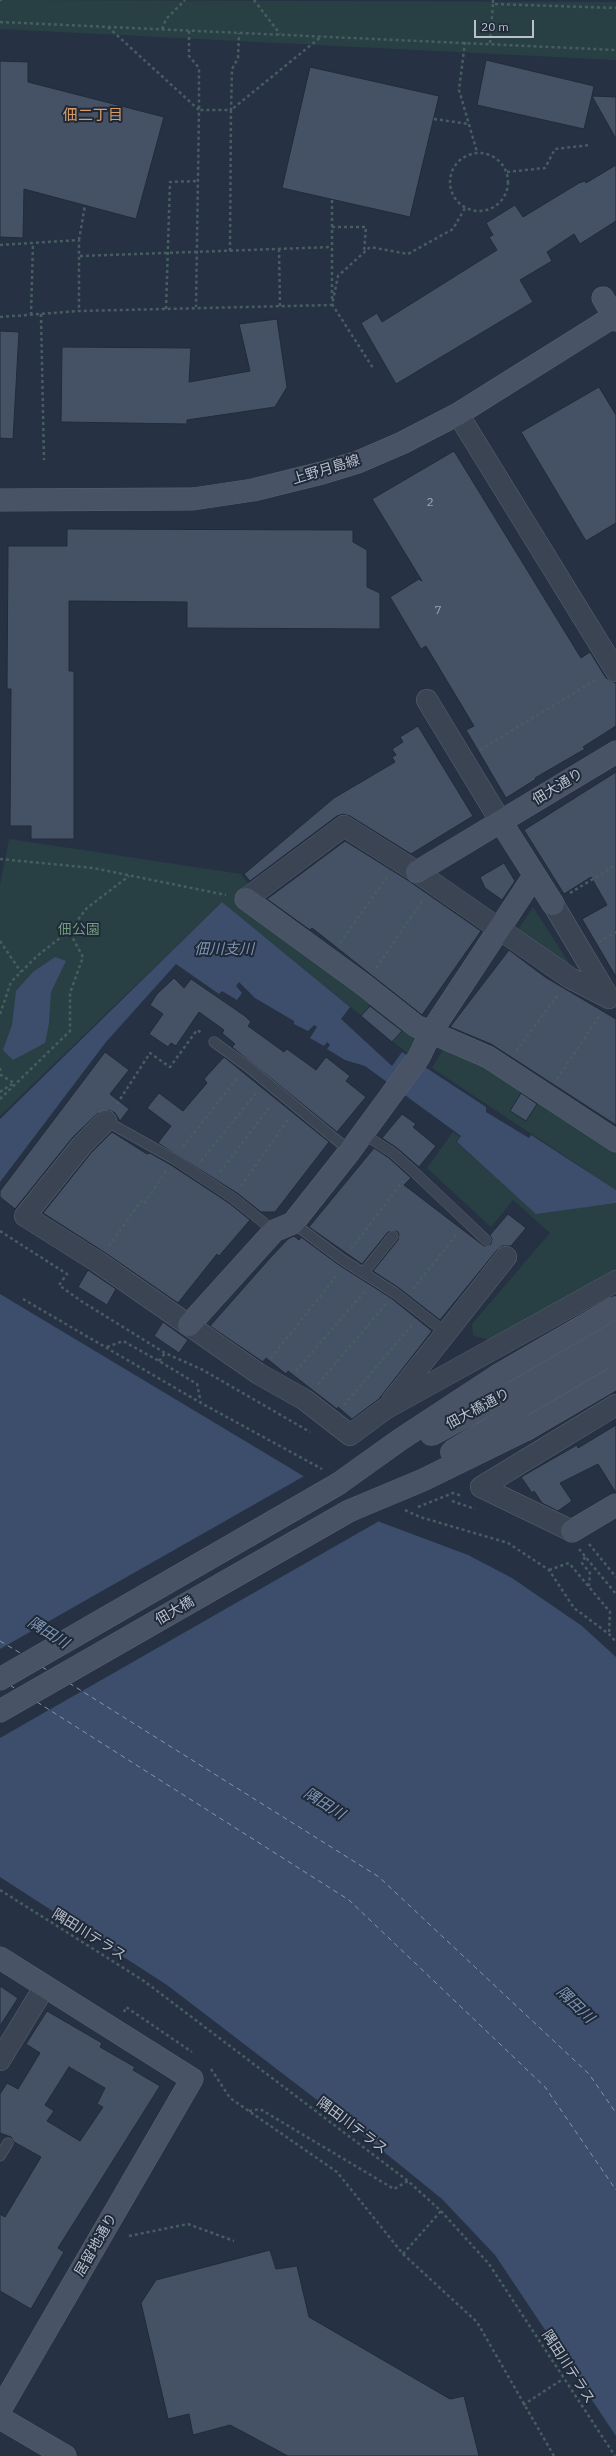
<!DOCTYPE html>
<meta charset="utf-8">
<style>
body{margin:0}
#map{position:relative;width:616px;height:2456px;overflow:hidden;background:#263243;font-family:"IBM Plex Sans",sans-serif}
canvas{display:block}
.scale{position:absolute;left:474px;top:20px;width:60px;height:18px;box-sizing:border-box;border:2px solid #b8bfcd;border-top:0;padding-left:5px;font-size:12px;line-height:14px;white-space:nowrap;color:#b8bfcd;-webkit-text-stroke:3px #1f2938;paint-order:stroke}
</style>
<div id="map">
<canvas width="616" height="2456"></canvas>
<div class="scale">20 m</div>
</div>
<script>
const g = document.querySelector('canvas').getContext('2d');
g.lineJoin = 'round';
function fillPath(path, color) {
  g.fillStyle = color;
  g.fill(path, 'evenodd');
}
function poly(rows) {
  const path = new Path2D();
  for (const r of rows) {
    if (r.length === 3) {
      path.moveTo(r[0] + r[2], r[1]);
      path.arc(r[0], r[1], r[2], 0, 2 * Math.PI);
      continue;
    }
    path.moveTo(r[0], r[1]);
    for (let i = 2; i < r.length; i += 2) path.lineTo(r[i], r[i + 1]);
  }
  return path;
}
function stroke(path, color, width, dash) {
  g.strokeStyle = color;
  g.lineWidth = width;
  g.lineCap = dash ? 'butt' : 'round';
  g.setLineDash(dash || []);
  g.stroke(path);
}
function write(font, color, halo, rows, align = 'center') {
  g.font = font + ' "IBM Plex Sans","Noto Sans JP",sans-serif';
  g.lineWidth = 4;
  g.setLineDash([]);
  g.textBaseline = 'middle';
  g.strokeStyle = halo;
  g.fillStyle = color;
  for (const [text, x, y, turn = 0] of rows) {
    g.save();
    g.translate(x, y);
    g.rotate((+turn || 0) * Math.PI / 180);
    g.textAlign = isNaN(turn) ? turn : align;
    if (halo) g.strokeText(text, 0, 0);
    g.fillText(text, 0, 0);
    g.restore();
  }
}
const green = poly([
 [0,0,616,2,616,60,0,29],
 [9,839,241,874,254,892,424,1033,411,1056,222,902,0,1116,0,885],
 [533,907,569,963,564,968,515,934],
 [444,1048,502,1073,616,1150,616,1190,432,1068],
 [453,1132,460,1137,456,1142,536,1213,616,1203,616,1273,489,1340,473,1335,472,1324,550,1233,513,1200,491,1227,427,1168]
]);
const water = poly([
 [222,902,350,1007,341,1019,392,1066,402,1052,486,1107,486,1112,529,1138,531,1135,616,1190,616,1203,536,1214,457,1142,461,1136,365,1066,345,1060,327,1049,330,1045,327,1042,324,1046,310,1038,317,1027,314,1025,308,1031,294,1024,294,1021,255,998,239,982,236,986,242,993,237,1000,222,991,219,994,176,964,106,1042,0,1182,0,1119],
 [55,957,66,961,51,992,49,1023,45,1043,13,1060,3,1050,12,1025,16,991,33,972],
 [0,1294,380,1522,468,1555,512,1578,582,1626,616,1657,616,2436,495,2255,442,2199,368,2139,167,1985,0,1877]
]);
const pier = poly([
 [306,1475,381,1520,0,1738,0,1649]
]);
const ferry = poly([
 [0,1641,22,1654],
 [42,1667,49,1671],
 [69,1683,379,1877,589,2074,616,2113],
 [10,1685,17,1690],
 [37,1702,349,1900,545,2087,616,2190]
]);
const building = poly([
 [486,60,594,86,592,96,616,97,616,139,592,96,584,129,477,105,486,60],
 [0,61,28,62,28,82,164,117,136,219,24,189,23,238,0,237,0,61],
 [310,67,439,96,410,217,282,188,310,67],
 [616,165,616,221,580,244,574,234,547,252,552,261,520,280,533,302,396,384,361,323,377,313,382,322,497,250,489,237,493,235,486,223,515,205,523,217,579,183,585,181,586,183,616,165],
 [277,319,287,387,275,407,187,420,187,424,61,422,62,347,191,348,189,382,250,371,239,324,277,319],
 [0,331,19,332,13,439,0,438,0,331],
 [599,387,616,415,616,523,586,541,521,432,599,387],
 [454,451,581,658,590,652,606,678,616,683,616,726,583,747,585,749,535,778,536,779,506,798,466,730,474,726,426,646,421,649,390,597,419,579,422,581,372,499,454,451],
 [67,529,353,530,353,542,367,550,367,587,380,593,380,629,187,628,187,602,69,601,69,671,74,671,74,839,31,839,31,826,10,826,11,689,7,689,8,546,67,546,67,529],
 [418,726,473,816,411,854,350,816,343,814,337,816,250,881,244,874,334,798,395,762,392,757,396,755,392,749,403,742,400,737,418,726],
 [616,772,616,977,582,919,607,905,591,877,564,894,524,830,616,772],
 [345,841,409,881,481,931,422,1015,312,928,310,930,267,899,345,841],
 [504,863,515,881,502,900,485,888,480,877,504,863],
 [509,950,545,977,616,1019,616,1125,491,1044,450,1027,509,950],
 [174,978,184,988,191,979,245,1016,251,1022,248,1026,284,1052,287,1049,316,1070,326,1057,350,1076,346,1081,366,1097,337,1132,232,1047,235,1044,222,1033,224,1030,199,1012,176,1046,171,1043,168,1047,149,1034,163,1014,150,1005,157,994,174,978],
 [370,1006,402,1031,392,1042,361,1016,370,1006],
 [105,1052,129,1070,110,1094,129,1109,120,1121,115,1113,109,1110,98,1113,73,1137,15,1209,0,1197,0,1191,105,1052],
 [224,1057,329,1142,275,1212,261,1212,237,1193,158,1143,171,1126,147,1108,159,1093,183,1111,207,1083,204,1079,224,1057],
 [521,1093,537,1104,526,1121,510,1111,521,1093],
 [402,1114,416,1124,413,1127,436,1146,419,1167,397,1148,382,1138,402,1114],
 [112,1132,147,1154,150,1153,171,1165,229,1203,250,1220,219,1256,217,1254,178,1303,104,1252,43,1213,91,1153,112,1132],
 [374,1148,389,1158,411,1178,404,1185,484,1246,491,1244,492,1239,490,1235,508,1214,526,1228,511,1246,502,1246,497,1250,440,1320,399,1288,373,1271,398,1240,399,1234,397,1231,388,1232,362,1264,309,1227,374,1148],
 [294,1236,299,1240,301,1237,339,1265,391,1298,432,1331,379,1399,352,1419,338,1407,337,1409,288,1371,286,1374,266,1358,263,1362,210,1326,270,1258,288,1239,294,1236],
 [88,1270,116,1289,107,1305,78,1287,88,1270],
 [163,1322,188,1340,179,1353,154,1336,163,1322],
 [616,1425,616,1493,598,1464,560,1483,572,1501,558,1511,542,1503,534,1491,532,1493,521,1477,577,1445,578,1448,616,1425],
 [0,1986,18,1998,0,2026,0,1986],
 [47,2011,102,2043,100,2047,135,2067,133,2070,160,2086,58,2248,64,2252,31,2309,0,2291,0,2214,5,2217,41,2157,14,2142,11,2137,0,2133,0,2094,7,2083,18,2089,40,2053,26,2044,47,2011],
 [69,2067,105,2088,97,2104,103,2107,80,2141,47,2121,54,2111,45,2105,69,2067],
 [270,2250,276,2269,297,2266,309,2317,450,2399,464,2396,479,2456,288,2456,230,2425,193,2435,189,2414,168,2419,141,2303,156,2280,270,2250]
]);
const path = poly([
 [0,0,2,0],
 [254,0,280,34],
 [493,0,493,4,616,8],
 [0,22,616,50],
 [108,27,199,110,196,307],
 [162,29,166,19,185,0],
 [189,31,189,56,199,68,199,110,231,110,232,69,238,58,239,33],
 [465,42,459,90,477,152],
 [490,43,493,4],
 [434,119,469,124],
 [479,182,29],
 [507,172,545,168,555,149,590,145],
 [332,227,366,227,364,252],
 [79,240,85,205],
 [0,245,79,240,79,311],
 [279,249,280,306],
 [230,251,231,110,322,36],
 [80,256,332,247],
 [332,299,332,200],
 [332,304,373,368],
 [166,309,170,182,199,181],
 [41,314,44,460],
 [31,315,33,243],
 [0,317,79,311,332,305,338,276,370,247,408,254,453,229,465,208],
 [480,750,597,679],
 [0,859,93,868,226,895],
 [570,893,616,865],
 [0,941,21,972],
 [599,942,616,932],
 [340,943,387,877],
 [376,968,423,900],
 [0,1014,11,982,37,956,69,931,87,908,129,876],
 [516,1051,558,995],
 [0,1068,1,1075,14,1083],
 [557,1079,600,1015],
 [0,1092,12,1084],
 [0,1099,70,1031,70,993,83,957,69,931],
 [117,1104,150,1053,170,1067,197,1030,202,1033],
 [183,1147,238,1077],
 [201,1161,256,1093],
 [220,1172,271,1105],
 [241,1186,289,1118],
 [0,1231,67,1274,59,1285,81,1301,165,1353,203,1370,310,1432],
 [109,1246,141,1201,144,1204,166,1171],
 [351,1249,403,1181],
 [413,1289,457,1234],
 [23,1299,201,1403,322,1469],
 [107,1347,123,1341,159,1361,197,1384,201,1403],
 [271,1358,338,1274],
 [159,1361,165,1353],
 [296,1371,365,1291],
 [318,1384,386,1304],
 [344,1405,412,1325],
 [452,1501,475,1509],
 [418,1507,453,1493,462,1496],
 [405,1510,420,1517,508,1543,549,1570,574,1608,609,1634,616,1642],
 [589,1544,616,1577],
 [579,1549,616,1594],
 [585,1557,582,1563,590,1573,589,1586],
 [549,1570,569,1563,610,1612,609,1634],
 [0,1890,144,1981,408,2181,441,2211,489,2264,615,2456],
 [124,2012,126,2007,192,2052],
 [211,2069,230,2098,337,2172,403,2254,477,2322,554,2456],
 [249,2111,260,2109,394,2189,408,2181],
 [129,2236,188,2224,234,2241],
 [403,2254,441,2211],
 [523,2405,563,2379]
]);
const lane = poly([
 [214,1042,247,1066,350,1151],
 [106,1121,174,1159,233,1198,274,1231],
 [362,1133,393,1153,412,1170,486,1240],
 [293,1223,343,1260,395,1293,446,1333],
 [364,1272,393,1236],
 [0,2156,8,2143]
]);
const street = poly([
 [458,414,616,671],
 [427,700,501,822],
 [246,899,344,826,417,872,570,978,609,998],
 [553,904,609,998],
 [106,1121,82,1145,25,1216,98,1262,259,1374,305,1400,350,1435,385,1409,616,1281],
 [392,1401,506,1257],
 [481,1487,616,1405],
 [481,1487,572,1531],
 [0,2060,45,1986]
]);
const secondary = poly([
 [603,298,616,320],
 [0,500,193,499,253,490,322,473,358,462,402,443,458,414,616,315],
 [501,822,553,904],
 [417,872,616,752],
 [246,899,364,985,416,1026,488,1057,616,1141],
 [189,1325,274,1231,293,1223,350,1151,419,1057,431,1032,534,876],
 [507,1394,616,1332],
 [517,1413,616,1356],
 [572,1531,616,1505],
 [0,1679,338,1484],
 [0,1711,349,1511],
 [0,1958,192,2079,0,2410],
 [0,2418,65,2456]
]);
const secondaryBridge = poly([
 [431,1435,507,1394],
 [451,1452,517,1413],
 [338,1484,401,1439,497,1376,616,1307],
 [349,1511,423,1480,525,1430,616,1377]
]);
const numberNames = [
 ["2",430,503],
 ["7",438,611]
];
const streetNames = [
 ["上野月島線",326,470,-17],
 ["佃大通り",558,787,-31],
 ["佃大橋通り",478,1409,-28],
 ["佃大橋",175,1611,-30],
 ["隅田川テラス",89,1935,32],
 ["隅田川テラス",352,2126,37],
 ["居留地通り",96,2245,-60],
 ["隅田川テラス",568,2367,57]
];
const parkNames = [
 ["佃公園",79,930]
];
const neighbourhoodNames = [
 ["佃二丁目",93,116]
];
const waterNames = [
 ["佃川支川",224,950],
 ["隅田川",48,1633,32],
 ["隅田川",324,1804,32],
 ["隅田川",575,2005,44]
];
fillPath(green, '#284044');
fillPath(water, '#3c4e6c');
fillPath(pier, '#263243');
stroke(ferry, '#7f94b4', 1, [5, 4]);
fillPath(building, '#455265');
stroke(building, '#212b3a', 1);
stroke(lane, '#596270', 11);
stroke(street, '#596270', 22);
stroke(secondary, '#596270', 23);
stroke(path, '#475d61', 2.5, [3, 3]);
stroke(lane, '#3b4453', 10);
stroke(street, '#3b4453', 21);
stroke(secondary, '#495366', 22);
stroke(secondaryBridge, '#596270', 23, []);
stroke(secondaryBridge, '#495366', 22);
write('12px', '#9ba4b3', null, numberNames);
write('14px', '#b8bfcd', '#1f2938', streetNames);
write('14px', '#6f9e7b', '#1f2938', parkNames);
write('15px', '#d99b67', '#1f2938', neighbourhoodNames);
write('italic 15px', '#7f94b4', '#1f2938', waterNames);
</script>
